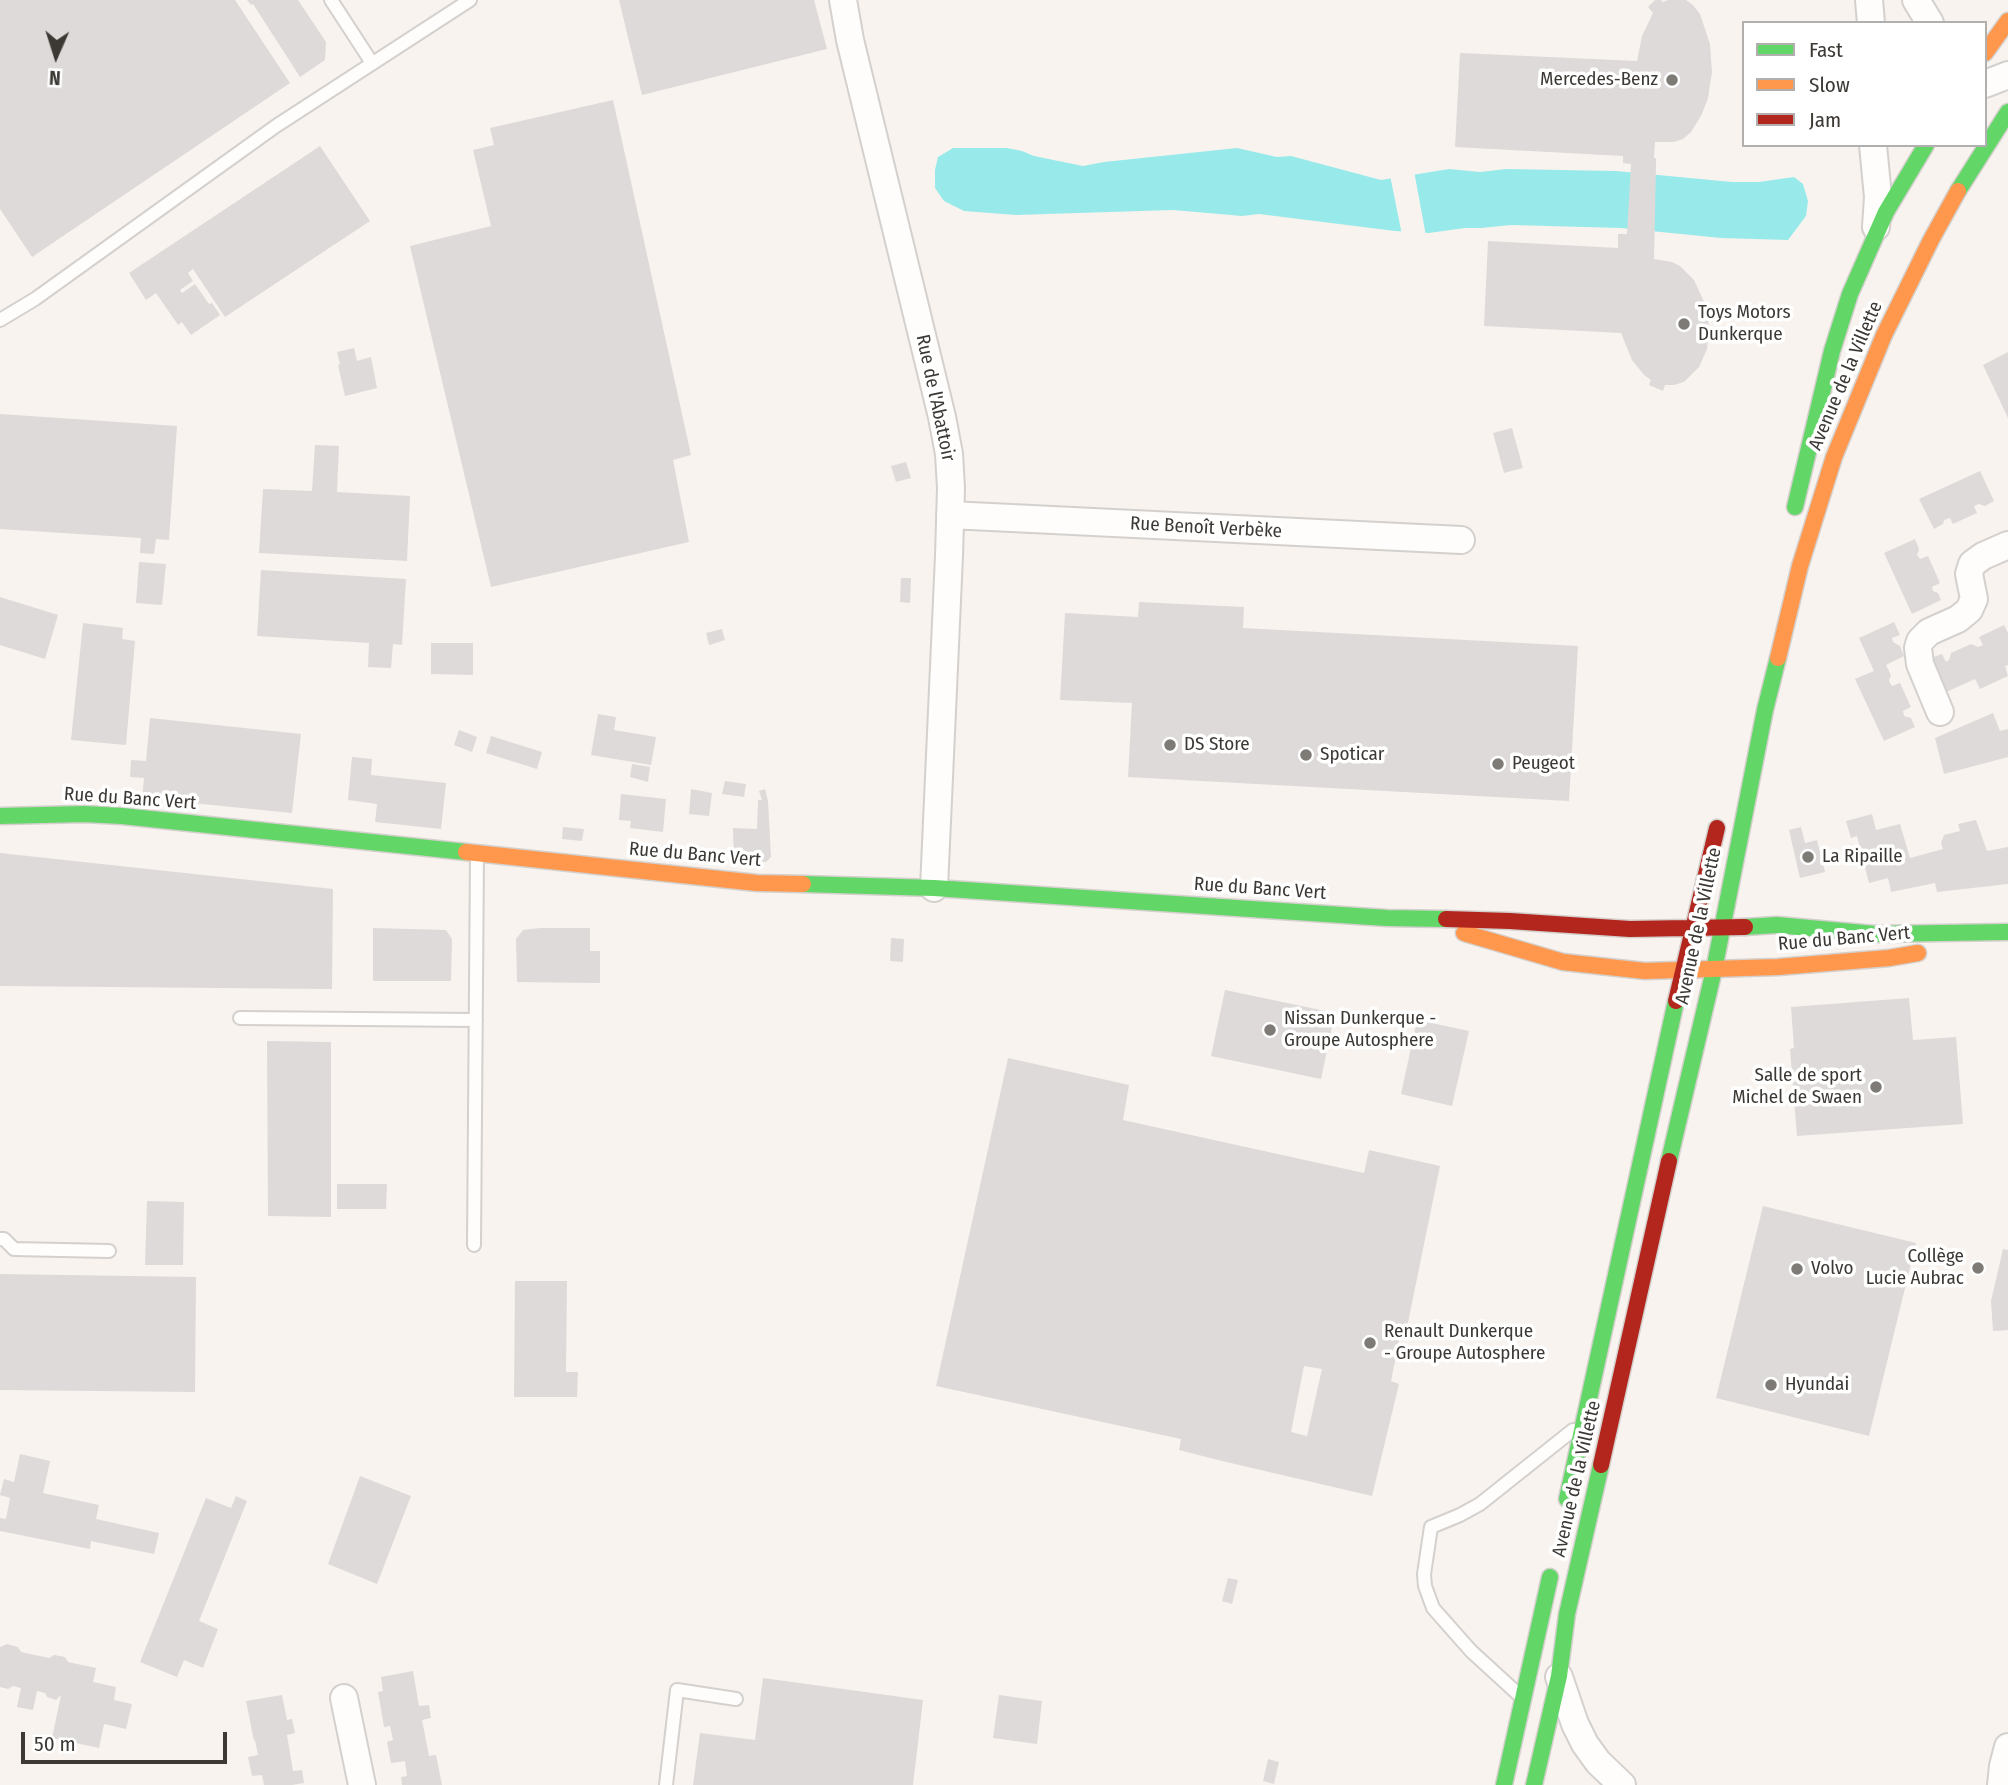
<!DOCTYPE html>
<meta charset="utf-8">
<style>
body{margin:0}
#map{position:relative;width:2008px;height:1785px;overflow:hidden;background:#f8f3ee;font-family:"Fira Sans Condensed",sans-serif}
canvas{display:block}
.legend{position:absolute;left:1742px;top:21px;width:245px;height:126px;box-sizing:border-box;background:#fff;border:2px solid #b1b0ae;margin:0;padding:9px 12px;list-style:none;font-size:21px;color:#3c3935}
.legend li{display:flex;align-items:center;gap:14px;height:35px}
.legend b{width:35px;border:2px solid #b1b0ae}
.north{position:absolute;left:21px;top:21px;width:70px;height:70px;-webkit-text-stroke:5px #fff;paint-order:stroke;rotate:183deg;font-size:19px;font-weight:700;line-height:28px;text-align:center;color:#3c3935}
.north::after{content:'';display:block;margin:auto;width:24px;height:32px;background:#3c3935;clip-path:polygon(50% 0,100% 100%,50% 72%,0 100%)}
.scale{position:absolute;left:21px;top:1732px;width:206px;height:32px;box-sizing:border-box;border:4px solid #3c3935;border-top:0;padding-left:9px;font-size:21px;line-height:24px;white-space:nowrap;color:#3c3935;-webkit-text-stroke:5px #fff;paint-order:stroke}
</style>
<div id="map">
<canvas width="2008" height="1785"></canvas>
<ul class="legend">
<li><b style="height:9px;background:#63d668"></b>Fast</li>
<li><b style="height:9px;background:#ff974d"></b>Slow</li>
<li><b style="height:9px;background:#b3261e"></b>Jam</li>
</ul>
<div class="north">N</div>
<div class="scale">50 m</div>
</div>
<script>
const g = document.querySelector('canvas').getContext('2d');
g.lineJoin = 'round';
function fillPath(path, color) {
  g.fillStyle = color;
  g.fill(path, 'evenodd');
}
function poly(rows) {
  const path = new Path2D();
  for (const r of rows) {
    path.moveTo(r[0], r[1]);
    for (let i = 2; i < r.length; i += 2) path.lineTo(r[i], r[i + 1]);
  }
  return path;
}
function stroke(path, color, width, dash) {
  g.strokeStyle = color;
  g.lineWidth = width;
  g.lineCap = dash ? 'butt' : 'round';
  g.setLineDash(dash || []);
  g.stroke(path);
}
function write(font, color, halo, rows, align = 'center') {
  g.font = font + ' "Fira Sans Condensed",sans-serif';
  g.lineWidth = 7;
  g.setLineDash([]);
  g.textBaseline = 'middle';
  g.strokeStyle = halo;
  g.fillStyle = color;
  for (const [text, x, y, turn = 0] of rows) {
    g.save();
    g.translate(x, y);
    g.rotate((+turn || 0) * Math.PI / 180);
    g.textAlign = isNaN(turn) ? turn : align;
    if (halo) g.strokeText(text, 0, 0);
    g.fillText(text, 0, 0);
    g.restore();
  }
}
const water = poly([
 [953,148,1007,148,1022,151,1034,156,1083,166,1104,162,1237,148,1277,157,1291,156,1381,180,1449,169,1480,172,1506,169,1616,171,1732,182,1759,182,1794,177,1803,184,1808,201,1806,216,1788,240,1721,238,1621,228,1511,225,1481,228,1465,228,1429,233,1395,231,1259,214,1242,216,1173,210,1016,215,964,211,944,201,935,188,935,170,938,157]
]);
const pier = poly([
 [1414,171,1426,236,1402,235,1390,175]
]);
const building = poly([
 [0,0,235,0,290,83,32,257,0,209],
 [247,0,298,0,326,42,325,60,300,77,253,4,251,5],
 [619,0,814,0,827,49,642,95],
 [1655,0,1661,0,1663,2,1668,0,1686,0,1693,5,1700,14,1710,44,1712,72,1708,98,1702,114,1691,132,1683,139,1674,142,1655,142,1654,158,1656,158,1656,165,1654,259,1672,262,1680,266,1694,280,1706,306,1709,327,1707,349,1699,367,1684,382,1674,385,1665,385,1663,391,1649,385,1651,380,1644,375,1632,360,1621,333,1484,326,1488,241,1618,248,1618,234,1627,234,1631,164,1623,163,1623,156,1455,147,1460,53,1637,61,1642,36,1653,13,1648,7],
 [613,100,691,455,673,460,689,542,491,587,410,246,491,226,473,150,494,145,490,128],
 [320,146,370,221,225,317,193,269,188,273,193,281,180,290,182,293,195,284,209,304,212,303,220,315,191,335,182,322,178,325,156,293,146,300,129,273],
 [354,348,357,361,371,357,377,388,345,396,338,365,340,364,337,352],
 [2008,352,2008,418,1983,365],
 [0,414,177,426,169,540,156,539,154,554,140,553,141,538,0,529],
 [1512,428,1523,468,1504,473,1493,433],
 [315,445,339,446,337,492,410,496,407,561,259,553,263,489,312,491],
 [906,462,911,478,896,482,891,466],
 [1980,471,1994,501,1985,506,1979,504,1974,506,1977,513,1953,524,1950,518,1944,520,1943,524,1934,529,1919,499],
 [1915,539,1919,549,1917,555,1920,559,1928,556,1940,583,1932,587,1933,591,1938,593,1941,600,1912,614,1884,553],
 [139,562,166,564,162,605,136,603],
 [261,570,406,579,402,645,393,644,391,668,368,667,369,643,257,636],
 [901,578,911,578,910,603,900,602],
 [0,597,58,615,45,659,0,645],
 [1139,602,1244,607,1243,628,1578,646,1569,801,1128,777,1132,703,1060,700,1065,613,1138,617],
 [1894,622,1900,635,1892,638,1893,642,1900,646,1904,656,1886,665,1891,675,1889,681,1892,686,1900,683,1911,707,1903,711,1904,716,1911,718,1915,727,1884,741,1855,679,1874,671,1859,638],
 [83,623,123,628,122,639,135,641,126,745,71,740],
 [2004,625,2008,633,2008,665,2005,666,2008,676,1980,689,1975,679,1944,693,1928,659,1942,654,1946,662,1949,660,1951,653,1971,644,1978,647,1983,645,1979,637],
 [722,629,725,640,709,645,706,633],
 [431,643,473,643,473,675,431,674],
 [1993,713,2000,731,2008,729,2008,757,1944,774,1935,738],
 [598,714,616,717,614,730,656,737,651,765,591,755],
 [150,718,301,734,292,813,142,798,144,778,130,777,131,760,146,761],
 [459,730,477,737,472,752,454,745],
 [491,736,542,752,537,769,486,753],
 [352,757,372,759,371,775,446,783,441,829,375,822,377,804,348,800],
 [632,764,650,767,648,782,630,777],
 [725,781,746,784,744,797,722,794],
 [691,789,712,793,709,816,689,814],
 [765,789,768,801,771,857,766,862,734,859,733,828,757,829,758,800,762,800,759,791],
 [621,794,666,799,663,832,630,828,631,821,619,820],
 [1872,814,1876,830,1900,824,1910,858,1943,849,1941,843,1944,835,1960,831,1958,824,1976,820,1987,851,2008,847,2008,884,1937,892,1935,883,1891,892,1888,878,1869,883,1857,836,1851,838,1846,821],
 [563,827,584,829,582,841,562,839],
 [1801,827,1805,843,1817,840,1825,872,1800,878,1789,830],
 [0,853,333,889,332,989,0,986],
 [373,928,446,930,452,939,451,981,373,981],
 [540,928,590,928,590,951,600,951,600,983,517,982,516,939,523,930],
 [891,938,904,939,903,962,890,961],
 [1225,990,1335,1013,1321,1079,1211,1056],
 [1909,998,1913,1040,1956,1037,1963,1124,1797,1136,1790,1049,1794,1048,1791,1007],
 [1417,1020,1469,1031,1452,1106,1401,1094],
 [267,1041,331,1042,331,1217,268,1216],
 [1008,1058,1129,1085,1123,1120,1364,1173,1369,1150,1440,1166,1405,1337,1400,1336,1391,1381,1399,1384,1372,1496,1222,1461,1179,1450,1181,1439,936,1386],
 [1304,1366,1322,1369,1307,1436,1291,1432],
 [337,1184,387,1184,386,1209,337,1209],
 [147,1201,184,1202,183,1265,145,1265],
 [1763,1206,1916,1243,1869,1436,1716,1398],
 [2003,1249,2008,1250,2008,1330,1993,1331,1991,1301],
 [0,1274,196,1277,195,1392,0,1390],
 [515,1281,567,1281,566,1372,578,1372,577,1397,514,1397],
 [20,1454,50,1461,43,1493,99,1505,96,1519,159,1533,154,1554,91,1541,90,1549,0,1531,0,1518,6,1519,10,1498,0,1495,4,1479,14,1482],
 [360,1476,411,1496,377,1584,328,1564],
 [236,1496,247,1501,199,1621,218,1629,203,1668,184,1660,177,1677,140,1662,206,1498,231,1508],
 [1228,1578,1238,1580,1232,1604,1222,1601],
 [7,1644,18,1647,21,1652,49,1658,54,1655,65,1657,68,1662,96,1668,93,1682,116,1687,114,1700,132,1704,126,1729,104,1724,99,1748,52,1738,61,1695,56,1700,47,1697,45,1693,37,1691,33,1710,17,1707,21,1688,13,1686,8,1689,0,1687,0,1647],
 [413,1671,419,1706,429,1705,431,1718,422,1720,429,1756,436,1755,442,1785,402,1785,401,1777,407,1776,405,1761,391,1763,387,1742,393,1740,390,1726,384,1727,378,1692,383,1691,381,1677],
 [763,1678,923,1700,913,1785,693,1785,700,1733,755,1740],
 [282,1695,287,1720,292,1719,295,1733,287,1735,293,1771,302,1770,304,1783,292,1785,264,1785,262,1775,252,1776,248,1757,258,1755,255,1740,254,1741,246,1701],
 [999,1695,1042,1701,1037,1744,993,1738],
 [1268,1759,1279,1762,1274,1784,1263,1781]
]);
const lane = poly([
 [331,0,372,63],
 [0,320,35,299,276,126,470,0],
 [240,1018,476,1020],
 [0,1239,4,1239,14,1249,109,1251],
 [474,1245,477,855],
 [1518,1694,1471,1651,1433,1608,1425,1586,1424,1574,1431,1527,1460,1515,1480,1504,1573,1430],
 [666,1785,677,1690,736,1699]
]);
const street = poly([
 [843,0,850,40,942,417,949,454,951,488,949,556,934,888],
 [1869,0,1871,23],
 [1916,0,1930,23],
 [1985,84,2008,75],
 [1873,145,1878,197,1876,227],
 [950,515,1461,540],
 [1940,712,1920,664,1918,648,1920,641,1929,632,1958,619,1969,610,1974,599,1969,574,1972,564,1983,556,2008,545],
 [1559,1677,1575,1724,1585,1744,1598,1762,1622,1785],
 [344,1698,362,1785],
 [2001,1785,2003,1766,2008,1747]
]);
const fast = poly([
 [1958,191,2008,112],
 [1795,507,1832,351,1850,294,1886,212,1926,145],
 [0,816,84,814,122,816,466,852],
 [803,884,934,888,1387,918,1446,919],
 [1745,927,1777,925,1875,934,2008,932],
 [1669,1161,1714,970,1765,710,1778,658],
 [1567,1499,1676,1001],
 [1504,1785,1550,1577],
 [1534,1785,1559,1676,1567,1614,1601,1465]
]);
const slow = poly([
 [1985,53,2008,21],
 [1778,658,1800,566,1834,457,1884,335,1931,240,1958,191],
 [466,852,757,883,803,884],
 [1464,933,1563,962,1645,971,1778,967,1889,958,1918,953]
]);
const jam = poly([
 [1446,919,1510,921,1630,929,1745,927],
 [1676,1001,1717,828],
 [1601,1465,1669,1161]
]);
const markers = [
 [1672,80,7,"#7e7a76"],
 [1684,324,7,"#7e7a76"],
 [1170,745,7,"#7e7a76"],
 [1306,755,7,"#7e7a76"],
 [1498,764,7,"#7e7a76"],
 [1808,857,7,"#7e7a76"],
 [1270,1030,7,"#7e7a76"],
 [1876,1087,7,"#7e7a76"],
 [1978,1268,7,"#7e7a76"],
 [1797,1269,7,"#7e7a76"],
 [1370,1343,7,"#7e7a76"],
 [1771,1385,7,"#7e7a76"]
];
const poiNames = [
 ["Mercedes-Benz",1658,80,"right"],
 ["Toys Motors",1698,313],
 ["Dunkerque",1698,335],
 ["DS Store",1184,745],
 ["Spoticar",1320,755],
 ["Peugeot",1512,764],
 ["La Ripaille",1822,857],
 ["Nissan Dunkerque -",1284,1019],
 ["Groupe Autosphere",1284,1041],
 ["Salle de sport",1862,1076,"right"],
 ["Michel de Swaen",1862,1098,"right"],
 ["Collège",1964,1257,"right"],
 ["Lucie Aubrac",1964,1279,"right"],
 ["Volvo",1811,1269],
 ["Renault Dunkerque",1384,1332],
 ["- Groupe Autosphere",1384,1354],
 ["Hyundai",1785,1385]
];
const streetNames = [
 ["Avenue de la Villette",1846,376,-67],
 ["Rue de l'Abattoir",935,398,78],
 ["Rue Benoît Verbèke",1206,528,3],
 ["Rue du Banc Vert",130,799,4],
 ["Rue du Banc Vert",695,855,5],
 ["Rue du Banc Vert",1260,889,4],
 ["Avenue de la Villette",1699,926,-78],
 ["Rue du Banc Vert",1844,939,-5],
 ["Avenue de la Villette",1577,1479,-77]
];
fillPath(water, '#98eaea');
fillPath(pier, '#f8f3ee');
fillPath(building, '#dedad9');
stroke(lane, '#d4d0cd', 16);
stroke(street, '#d4d0cd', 30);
stroke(fast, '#d4d0cd', 19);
stroke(slow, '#d4d0cd', 19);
stroke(jam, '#d4d0cd', 19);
stroke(lane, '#fefdfc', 12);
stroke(street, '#fefdfc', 26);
stroke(fast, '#63d668', 16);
stroke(slow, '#ff974d', 16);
stroke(jam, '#b3261e', 16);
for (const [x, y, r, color] of markers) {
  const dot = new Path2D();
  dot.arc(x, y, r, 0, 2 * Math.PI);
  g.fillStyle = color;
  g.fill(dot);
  stroke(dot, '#fff', 2.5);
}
write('19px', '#3c3935', '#fff', poiNames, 'left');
write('19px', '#3c3935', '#fff', streetNames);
</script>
